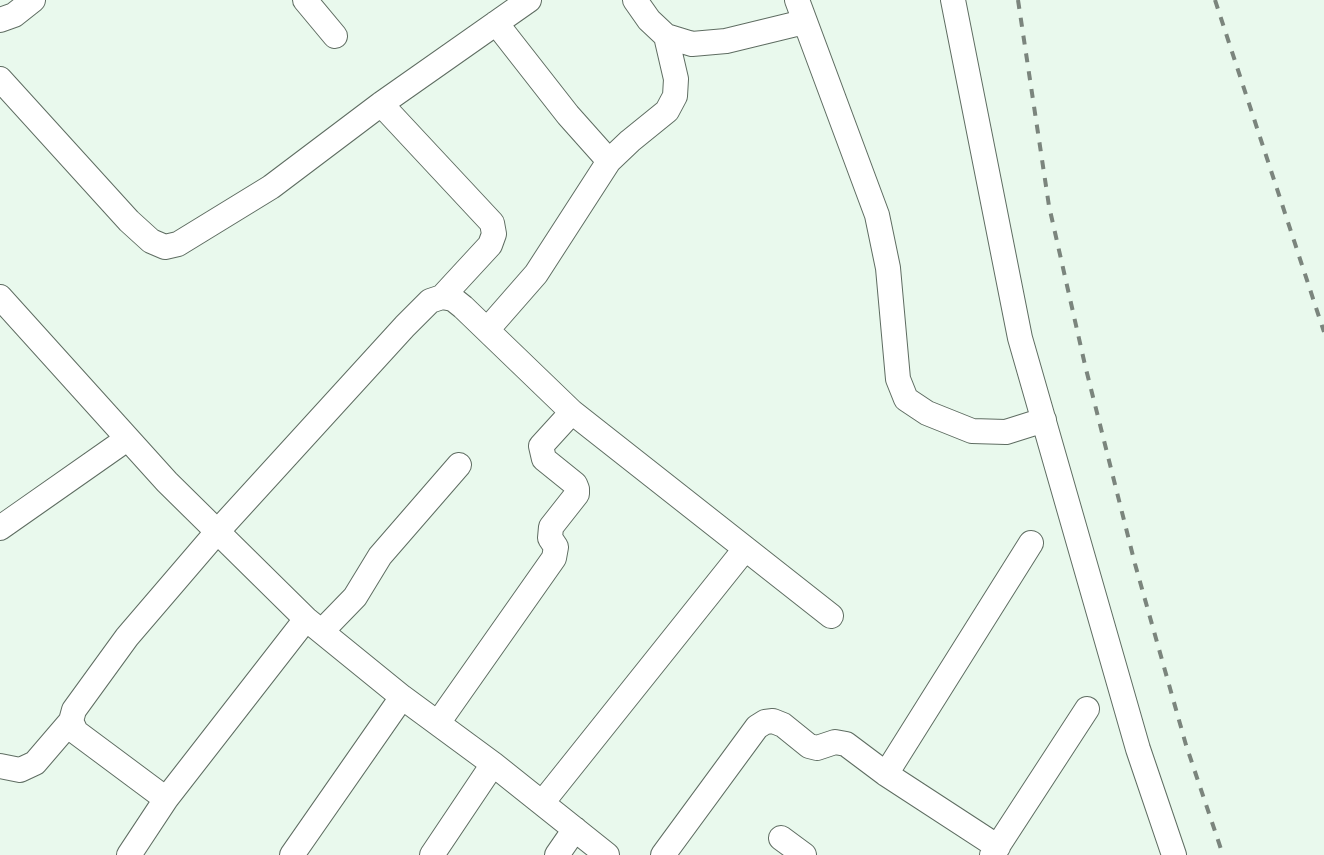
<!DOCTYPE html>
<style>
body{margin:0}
canvas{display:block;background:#e9f9ed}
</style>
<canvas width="1324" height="855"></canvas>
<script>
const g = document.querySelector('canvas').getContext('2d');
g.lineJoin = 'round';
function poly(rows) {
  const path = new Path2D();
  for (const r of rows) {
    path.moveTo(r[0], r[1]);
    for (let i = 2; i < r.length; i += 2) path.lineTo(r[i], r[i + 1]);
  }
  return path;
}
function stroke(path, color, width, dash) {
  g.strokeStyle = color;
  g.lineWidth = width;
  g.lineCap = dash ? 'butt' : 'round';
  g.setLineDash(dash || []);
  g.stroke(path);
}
const minor = poly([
 [305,0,335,36],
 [635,0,649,20,666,36,692,44,726,41,804,22],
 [797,0,877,215,888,268,898,379,906,399,927,413,972,431,1006,432,1044,420],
 [953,0,1020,338,1138,749,1174,855],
 [0,20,14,15,33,0],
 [496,23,568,115,609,161],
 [0,79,129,221,151,241,165,247,178,244,271,187,381,104,529,0],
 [381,104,492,223,494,234,490,245,442,297],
 [0,297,167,482,306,619,402,697,493,764,607,855],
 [487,330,536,274,609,161,630,141,667,111,675,96,676,79,666,36],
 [0,528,127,439],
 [322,631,355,597,380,556,459,465],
 [438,723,554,558,556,547,550,538,551,527,577,494,577,489,575,484,544,459,541,446,572,412],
 [0,766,20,770,35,763,71,721],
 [886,774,1031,543],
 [166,799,76,732,71,721,74,710,127,637,217,532,405,326,430,301,442,297,453,299,463,307,572,412,831,616],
 [542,803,745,549],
 [781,838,804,855],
 [129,855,166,799,306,619],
 [292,855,402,697],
 [432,855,493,764],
 [557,855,575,829],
 [663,855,757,727,765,722,773,721,783,725,809,746,817,748,835,742,846,744,886,774,998,847],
 [992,855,1087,709]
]);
const rail = poly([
 [1018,0,1049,206,1085,365,1135,564,1186,745,1223,855],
 [1215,0,1324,332]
]);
stroke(minor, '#5f6d62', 26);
stroke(minor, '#fff', 24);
stroke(rail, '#7b857d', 4, [9, 9]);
</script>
